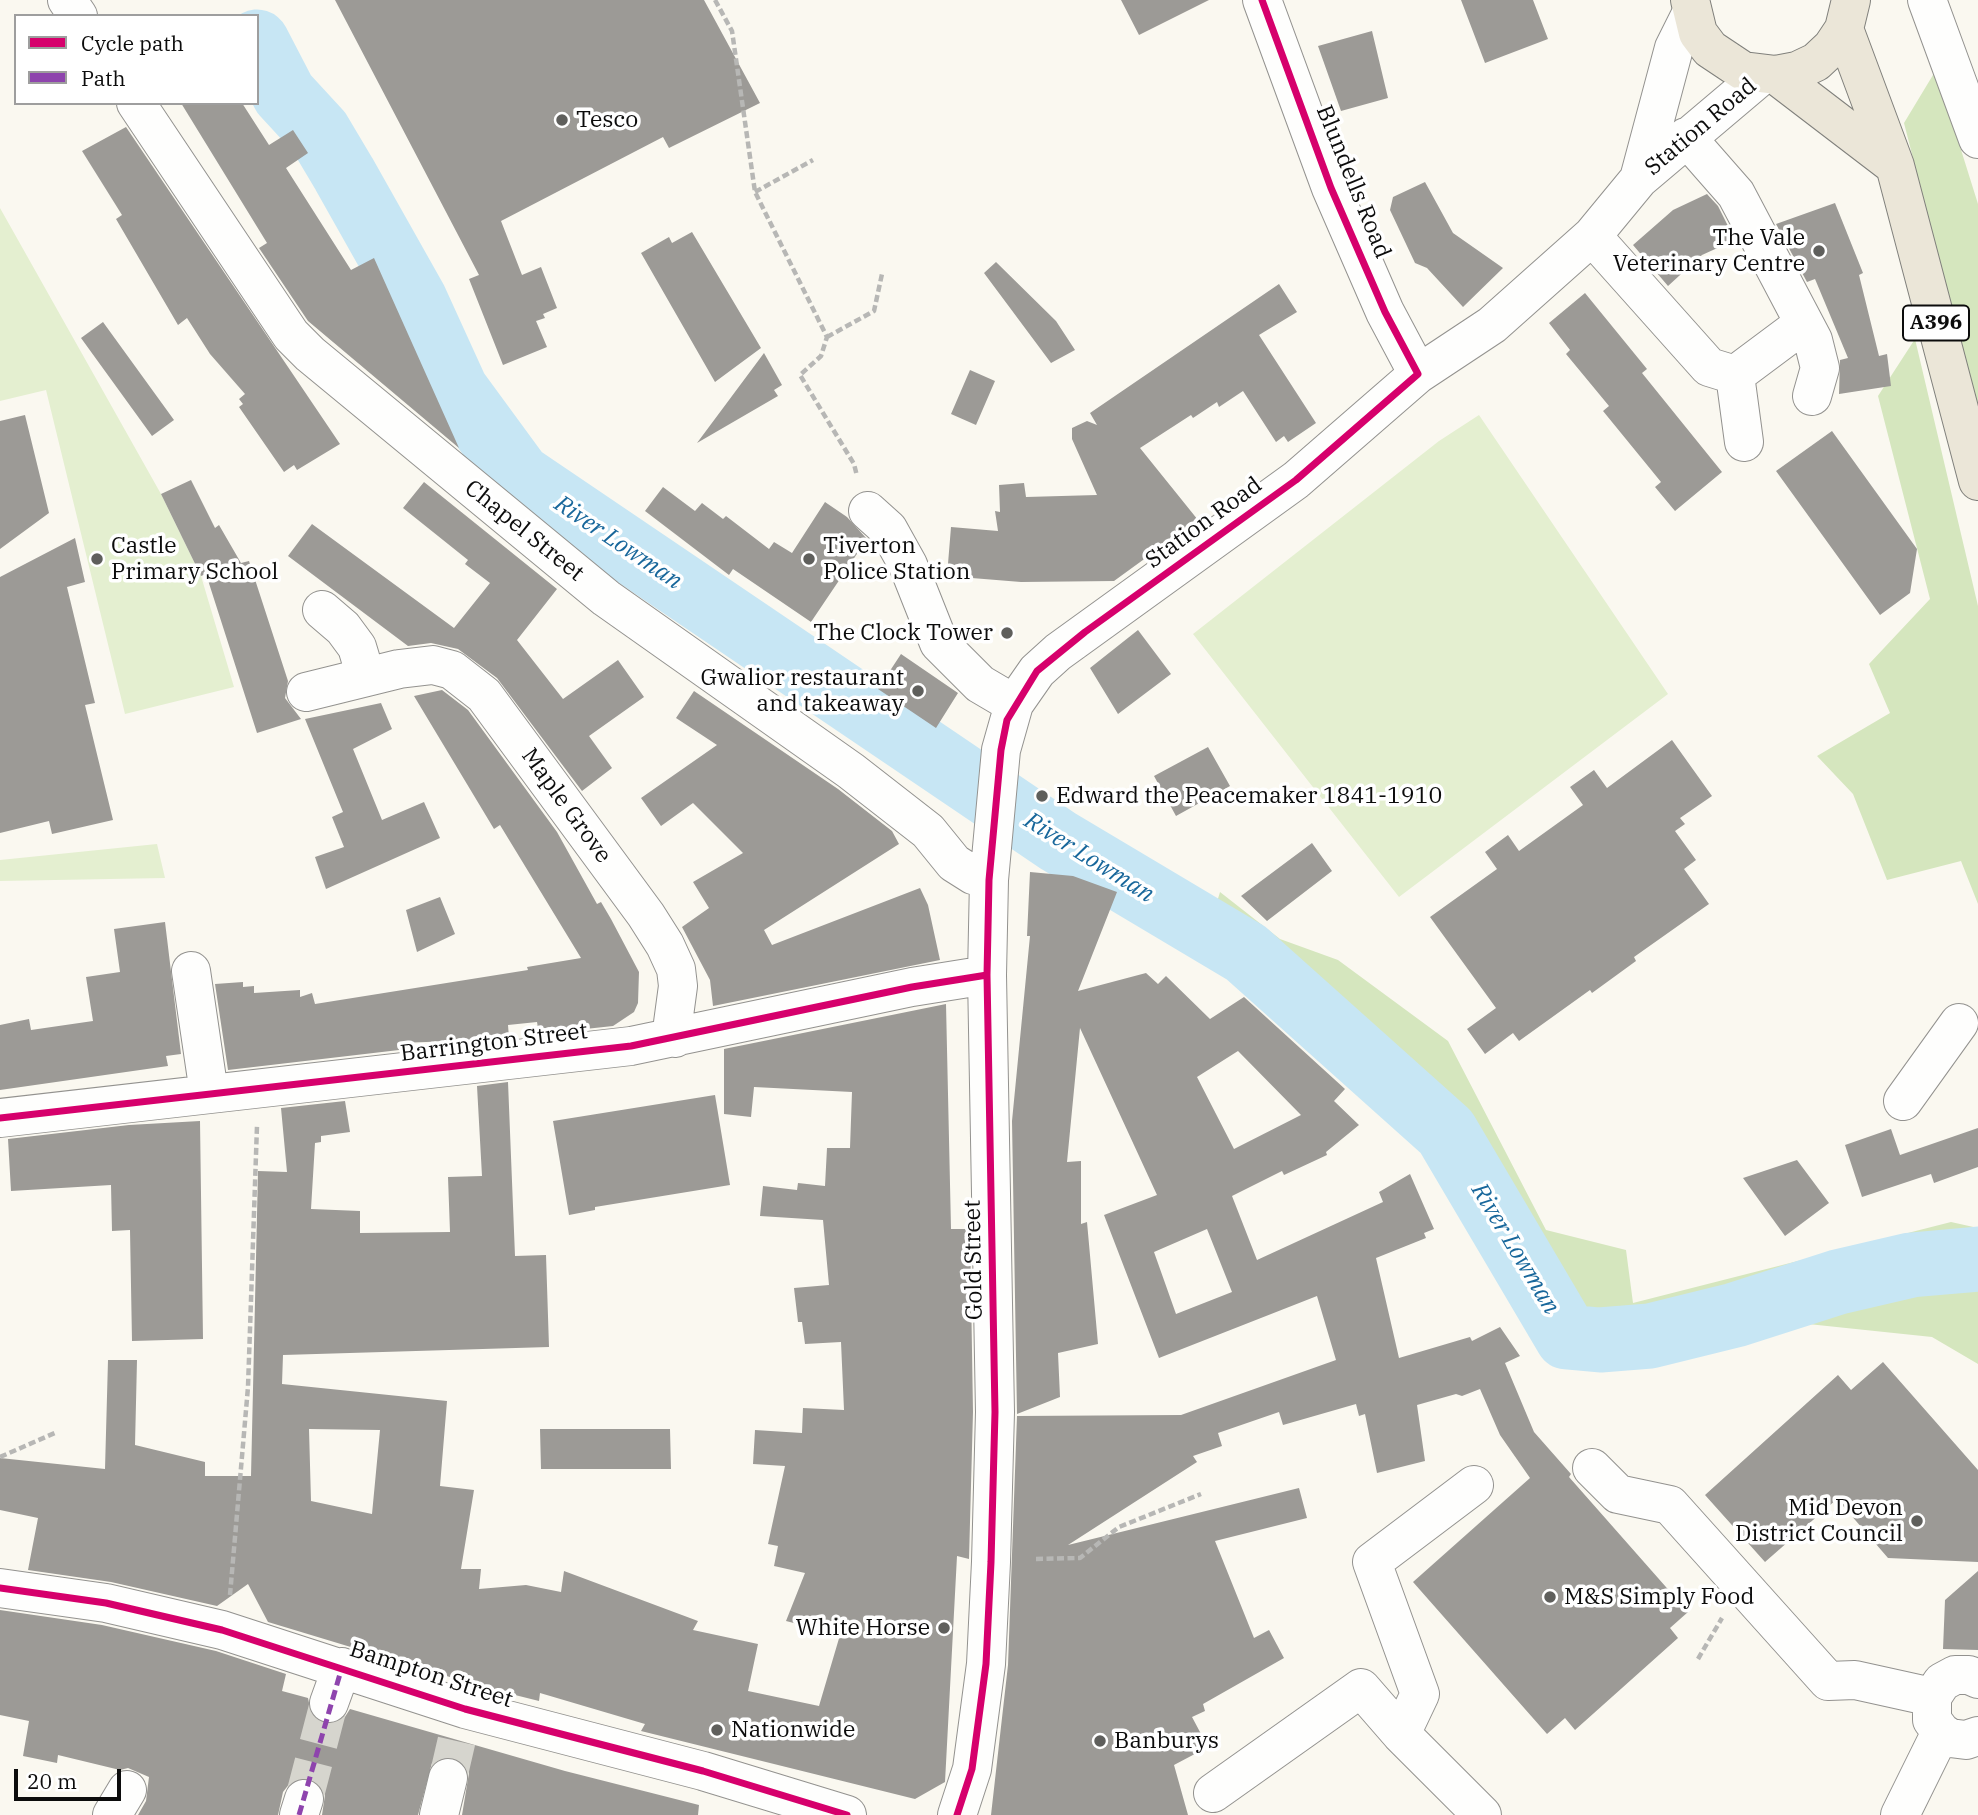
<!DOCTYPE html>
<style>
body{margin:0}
#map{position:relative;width:1978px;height:1815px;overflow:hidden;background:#faf8f0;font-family:"IBM Plex Serif",serif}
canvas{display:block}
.legend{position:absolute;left:14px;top:14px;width:245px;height:91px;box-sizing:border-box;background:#fff;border:2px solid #9e9e9e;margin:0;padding:9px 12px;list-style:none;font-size:21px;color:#0c0c0c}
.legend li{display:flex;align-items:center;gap:14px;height:35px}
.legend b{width:35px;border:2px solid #9e9e9e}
.scale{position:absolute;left:14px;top:1769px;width:107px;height:32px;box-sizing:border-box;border:4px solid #0c0c0c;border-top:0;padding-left:9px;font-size:21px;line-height:24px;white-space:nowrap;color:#0c0c0c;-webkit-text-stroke:5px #fff;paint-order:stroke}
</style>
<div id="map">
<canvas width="1978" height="1815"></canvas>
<ul class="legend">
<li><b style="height:9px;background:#d6006c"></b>Cycle path</li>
<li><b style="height:9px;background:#8e44ad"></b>Path</li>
</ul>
<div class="scale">20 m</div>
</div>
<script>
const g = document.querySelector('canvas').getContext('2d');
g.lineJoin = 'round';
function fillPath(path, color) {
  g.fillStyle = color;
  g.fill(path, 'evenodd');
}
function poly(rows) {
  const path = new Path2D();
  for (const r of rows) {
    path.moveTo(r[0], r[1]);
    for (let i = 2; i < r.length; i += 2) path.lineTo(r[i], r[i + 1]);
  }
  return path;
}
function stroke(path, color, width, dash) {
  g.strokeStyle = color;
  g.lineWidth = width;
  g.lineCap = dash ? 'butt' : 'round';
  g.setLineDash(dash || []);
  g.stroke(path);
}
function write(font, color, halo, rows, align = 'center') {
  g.font = font + ' "IBM Plex Serif",serif';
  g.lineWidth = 7;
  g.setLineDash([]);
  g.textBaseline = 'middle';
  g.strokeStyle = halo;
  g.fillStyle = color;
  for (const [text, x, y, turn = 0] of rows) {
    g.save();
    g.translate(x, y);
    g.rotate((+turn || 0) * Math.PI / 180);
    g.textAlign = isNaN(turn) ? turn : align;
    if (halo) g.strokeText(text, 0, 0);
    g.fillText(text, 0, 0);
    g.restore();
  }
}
const green = poly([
 [0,208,161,494,201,576,234,687,125,714,46,390,0,401],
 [1479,415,1668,694,1399,897,1193,634,1439,441],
 [157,844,165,878,0,881,0,860]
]);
const forest = poly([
 [1936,70,1978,204,1978,411,1904,123],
 [1915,339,1978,606,1978,904,1961,861,1887,880,1853,794,1817,756,1890,713,1869,664,1930,599,1878,396],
 [1220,892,1280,939,1338,960,1448,1041,1546,1230,1626,1250,1633,1303,1951,1222,1978,1228,1978,1364,1932,1337,1808,1324,1577,1368,1473,1179,1327,1043,1204,945]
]);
const river = poly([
 [257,42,284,94,319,132,344,174,415,300,456,390,519,476,1058,841,1246,953,1446,1132,1567,1337,1600,1340,1650,1336,1735,1315,1838,1282,1911,1265,1978,1259]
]);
const building = poly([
 [335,0,704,0,760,103,669,148,663,137,501,221,522,275,541,267,557,308,543,314,545,318,536,321,547,347,503,365,469,279,479,275],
 [1121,0,1209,0,1139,35],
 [1461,0,1533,0,1548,39,1485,63],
 [1372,31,1388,98,1341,111,1318,46],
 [181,103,242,103,269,145,293,130,308,153,286,168,351,270,374,258,459,448,308,321,259,248,267,243],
 [126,127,340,444,297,470,294,465,284,472,239,407,243,404,239,399,245,394,210,354,187,318,178,325,116,219,122,215,82,151],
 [1425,182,1453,233,1503,268,1463,307,1427,268,1415,263,1390,210,1393,197],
 [1707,194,1718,206,1735,240,1702,255,1668,286,1633,245,1673,210],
 [1835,203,1863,273,1859,275,1879,356,1887,354,1891,386,1839,394,1840,360,1848,358,1815,279,1807,282,1776,224],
 [692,232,761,348,715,382,641,253,669,237,672,243],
 [996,262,1056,321,1075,350,1051,363,984,273],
 [1279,284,1297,312,1259,335,1316,423,1288,442,1284,436,1276,442,1243,391,1219,407,1217,402,1193,418,1191,415,1140,448,1198,520,1114,581,1021,582,947,576,951,527,998,531,995,511,1000,512,999,485,1024,483,1026,497,1097,495,1072,439,1072,428,1087,421,1097,425,1090,413],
 [1585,293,1647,369,1642,373,1722,472,1675,511,1655,487,1661,482,1603,411,1609,406,1566,354,1570,350,1549,323],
 [103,322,174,420,152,436,81,338],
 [764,353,782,385,774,390,778,396,697,443],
 [970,370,995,381,976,425,951,414],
 [25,415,49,513,0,549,0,421],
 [1832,431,1917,549,1910,593,1880,615,1776,471],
 [191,480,215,528,219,525,241,563,249,561,288,681,285,698,301,719,257,733,206,574,201,576,161,494],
 [424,482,557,589,517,640,563,699,618,660,644,697,589,736,612,768,582,791,497,678,458,649,431,643,408,646,288,556,312,524,454,628,490,583,465,564,468,560,403,508],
 [663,487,695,511,702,503,723,519,726,516,769,549,774,542,792,553,825,502,847,517,867,539,811,622,733,569,729,575,645,511],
 [75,538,85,582,67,587,95,703,85,705,113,820,52,834,49,821,0,833,0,577],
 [1138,630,1171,674,1118,714,1090,668],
 [901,654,958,693,936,728,878,689],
 [442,690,468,710,557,832,597,904,601,902,611,919,639,972,638,1003,634,1012,613,1026,539,1034,537,1022,508,1025,509,1038,453,1044,453,1041,399,1043,399,1050,228,1070,215,984,243,982,243,987,254,986,254,993,300,990,300,997,312,993,315,1004,528,970,527,967,581,958,500,825,494,829,414,696],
 [694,691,838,789,892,831,899,844,764,930,772,945,920,888,928,905,940,960,713,1006,710,980,682,927,709,908,693,882,743,853,693,803,661,826,641,798,717,745,676,718],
 [381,703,392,729,353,749,382,820,424,802,440,838,326,889,315,857,344,847,332,817,343,812,305,719],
 [1672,740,1712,796,1680,818,1685,824,1675,831,1696,860,1684,869,1709,904,1634,957,1636,961,1592,993,1590,990,1519,1041,1513,1033,1485,1054,1467,1029,1496,1008,1430,917,1497,869,1485,852,1508,835,1519,851,1583,805,1570,787,1594,770,1607,788],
 [1208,747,1230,786,1176,816,1154,776],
 [1312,843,1332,871,1267,921,1241,896],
 [1030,872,1073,876,1117,892,1078,991,1146,973,1158,984,1166,976,1210,1019,1244,997,1345,1089,1334,1101,1359,1125,1326,1152,1327,1155,1284,1175,1282,1171,1232,1196,1257,1260,1383,1202,1379,1192,1410,1174,1434,1229,1424,1233,1426,1238,1376,1258,1399,1358,1470,1337,1472,1341,1500,1327,1520,1356,1505,1363,1534,1432,1571,1474,1569,1477,1688,1612,1670,1628,1678,1638,1575,1730,1565,1718,1547,1734,1413,1582,1530,1478,1500,1435,1480,1389,1462,1396,1456,1394,1417,1405,1425,1461,1377,1473,1365,1414,1359,1416,1356,1404,1283,1425,1279,1412,1218,1433,1222,1446,1193,1456,1197,1462,1068,1545,1299,1488,1307,1518,1215,1541,1254,1638,1269,1630,1284,1658,1203,1704,1205,1711,1192,1717,1208,1747,1174,1765,1188,1815,991,1815,1008,1665,1017,1416,1181,1415,1336,1360,1317,1296,1159,1358,1104,1215,1157,1195,1080,1028,1067,1162,1081,1161,1081,1224,1087,1222,1098,1344,1058,1353,1060,1397,1017,1414,1012,1121,1030,936,1027,936],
 [1238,1051,1301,1115,1234,1149,1197,1077],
 [1207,1229,1232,1292,1176,1314,1154,1252],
 [440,897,455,934,417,952,406,910],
 [165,922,181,1054,166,1056,168,1066,0,1090,0,1025,29,1019,31,1030,93,1021,86,977,120,972,114,929],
 [946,1004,951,1229,970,1229,973,1412,969,1559,957,1556,945,1782,915,1799,641,1731,645,1724,540,1693,539,1701,483,1687,268,1622,248,1584,217,1606,111,1582,28,1570,38,1518,0,1510,0,1458,105,1469,108,1360,137,1360,135,1445,205,1462,205,1476,251,1476,258,1171,287,1172,281,1108,345,1101,350,1132,321,1136,321,1142,315,1143,311,1209,360,1211,360,1233,450,1232,448,1177,482,1176,477,1086,508,1082,515,1256,546,1255,549,1347,283,1355,282,1384,447,1401,440,1486,474,1490,461,1569,481,1569,479,1589,526,1585,561,1592,564,1571,698,1621,693,1630,758,1644,748,1691,819,1706,840,1635,786,1621,805,1573,774,1566,778,1546,768,1544,785,1466,753,1464,755,1430,802,1433,803,1408,844,1410,841,1342,805,1344,802,1322,798,1322,794,1288,829,1285,823,1220,760,1216,763,1186,797,1190,798,1183,825,1186,827,1148,850,1148,852,1092,754,1087,751,1117,724,1114,724,1049],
 [309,1429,380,1430,372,1514,311,1501],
 [715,1095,730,1185,595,1207,595,1210,569,1215,553,1121],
 [200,1121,203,1339,132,1341,130,1230,112,1231,111,1185,11,1191,8,1139,129,1125],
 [1978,1128,1978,1167,1934,1183,1931,1174,1862,1197,1845,1145,1891,1129,1900,1155],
 [1797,1160,1829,1203,1785,1236,1743,1178],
 [1883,1362,1978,1470,1978,1562,1888,1558,1837,1499,1765,1562,1705,1495,1838,1375,1851,1390],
 [540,1429,670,1429,671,1469,541,1469],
 [1978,1571,1978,1650,1943,1649,1945,1600],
 [0,1610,102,1625,216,1651,286,1674,282,1691,308,1698,312,1717,322,1724,332,1725,343,1720,350,1709,565,1771,699,1805,698,1815,462,1815,469,1773,464,1763,452,1757,441,1757,432,1763,418,1815,322,1815,325,1795,320,1785,311,1778,300,1778,290,1783,283,1792,278,1815,138,1815,146,1801,149,1777,128,1768,120,1770,58,1755,57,1763,23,1756,29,1721,0,1715]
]);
const minorTunnel = poly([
 [448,1778,457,1739],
 [304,1799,329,1703]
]);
const path = poly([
 [715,0,732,31,755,192,827,337,821,356,800,375,854,464,857,476],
 [755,192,813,160],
 [827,337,874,311,882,274],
 [0,1457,57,1432],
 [1036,1559,1080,1558,1119,1527,1201,1494],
 [230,1595,248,1387,257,1126],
 [1698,1659,1722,1618]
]);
const minor = poly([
 [67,0,78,16],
 [1262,0,1331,188,1385,312,1418,374],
 [1927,0,1978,139],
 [136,103,291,335,310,354,606,598,851,771,928,831,954,863,973,875,989,880],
 [1686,137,1736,194,1813,340,1820,368,1812,396],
 [1639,179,1674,48,1691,14],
 [1592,236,1709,367,1735,375,1794,331],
 [1735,375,1744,442],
 [868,511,888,529,908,565,939,643,980,684,1014,704],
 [322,610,343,628,357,647,366,677],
 [306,692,399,669,433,665,452,670,484,695,646,915,665,945,676,969,678,986,673,1023,675,1038],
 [191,971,209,1093],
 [1903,1101,1959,1023],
 [0,1118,631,1046,912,987,987,975],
 [1592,1468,1618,1494,1670,1505,1828,1681,1855,1680,1932,1697],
 [0,1588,106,1603,222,1630,465,1709,703,1771,847,1815],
 [1978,1679,1969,1675,1955,1675,1942,1682,1932,1697,1932,1720,1941,1732,1950,1738,1966,1740,1978,1736],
 [329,1703,342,1667],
 [1401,1734,1420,1694,1372,1562,1474,1485],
 [1213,1793,1361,1688,1401,1734,1482,1815],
 [112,1815,127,1790],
 [299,1815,304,1799],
 [439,1815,448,1778],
 [957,1815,972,1769,986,1664,991,1562,995,1412,987,975,989,880,1001,750,1014,704,1037,671,1058,652,1296,480,1418,374,1492,325,1592,236,1639,179,1762,75],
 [1900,1815,1941,1732]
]);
const major = poly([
 [1690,0,1698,33,1710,49,1743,71,1776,75,1797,71,1816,62,1832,47,1844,29,1851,0],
 [1844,29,1895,166,1978,481],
 [1776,75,1895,166]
]);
const quiet = poly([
 [299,1815,342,1667]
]);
const cycleway = poly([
 [0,1118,631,1046,912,987,987,975],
 [0,1588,106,1603,222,1630,465,1709,703,1771,847,1815],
 [957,1815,972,1769,986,1664,991,1562,995,1412,987,975,989,880,1001,750,1007,720,1037,671,1085,632,1296,480,1418,374,1385,312,1331,188,1262,0]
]);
const markers = [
 [562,120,7,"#5f5f5c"],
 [1819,251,7,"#5f5f5c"],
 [97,559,7,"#5f5f5c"],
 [809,559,7,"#5f5f5c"],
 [1007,633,7,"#5f5f5c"],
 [918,691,7,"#5f5f5c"],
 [1042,796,7,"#5f5f5c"],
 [1917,1521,7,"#5f5f5c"],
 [1550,1597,7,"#5f5f5c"],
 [944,1628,7,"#5f5f5c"],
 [717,1730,7,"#5f5f5c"],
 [1100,1741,7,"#5f5f5c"]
];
const shields = [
 [1936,323,66]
];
const shieldNames = [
 ["A396",1936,323]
];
const poiNames = [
 ["Tesco",576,120],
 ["The Vale",1805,238,"right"],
 ["Veterinary Centre",1805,264,"right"],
 ["Castle",111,546],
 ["Primary School",111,572],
 ["Tiverton",823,546],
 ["Police Station",823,572],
 ["The Clock Tower",993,633,"right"],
 ["Gwalior restaurant",904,678,"right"],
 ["and takeaway",904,704,"right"],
 ["Edward the Peacemaker 1841-1910",1056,796],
 ["Mid Devon",1903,1508,"right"],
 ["District Council",1903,1534,"right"],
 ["M&S Simply Food",1564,1597],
 ["White Horse",930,1628,"right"],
 ["Nationwide",731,1730],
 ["Banburys",1114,1741]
];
const streetNames = [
 ["Station Road",1701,127,-40],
 ["Blundells Road",1353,182,68],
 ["Station Road",1204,523,-36],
 ["Chapel Street",524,531,39],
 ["Maple Grove",566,806,54],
 ["Barrington Street",494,1043,-7],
 ["Gold Street",974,1260,-91],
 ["Bampton Street",431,1675,18]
];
const waterNames = [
 ["River Lowman",618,543,34],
 ["River Lowman",1089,858,32],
 ["River Lowman",1515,1249,59]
];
fillPath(green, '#e4efd0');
fillPath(forest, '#d5e6be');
stroke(river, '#c7e6f4', 65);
fillPath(building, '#9c9a96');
stroke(minorTunnel, '#d6d5ce', 38, [38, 19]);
stroke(minor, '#93928f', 40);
stroke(major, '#80807c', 40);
stroke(path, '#b7b7b5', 4.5, [7, 3.5]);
stroke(minor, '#fefefd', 38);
stroke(major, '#ebe6d8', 38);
stroke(quiet, '#8e44ad', 5, [10, 5]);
stroke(cycleway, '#d6006c', 7);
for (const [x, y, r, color] of markers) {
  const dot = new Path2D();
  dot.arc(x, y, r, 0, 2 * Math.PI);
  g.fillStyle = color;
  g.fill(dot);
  stroke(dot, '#fff', 2.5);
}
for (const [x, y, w] of shields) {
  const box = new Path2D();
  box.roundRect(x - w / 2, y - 17.5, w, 35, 5);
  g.fillStyle = '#fff';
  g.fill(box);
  stroke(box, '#0c0c0c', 2);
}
write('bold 21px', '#0c0c0c', null, shieldNames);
write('23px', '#0c0c0c', '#fff', poiNames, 'left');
write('23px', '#0c0c0c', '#fff', streetNames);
write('italic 24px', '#18679b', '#fff', waterNames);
</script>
